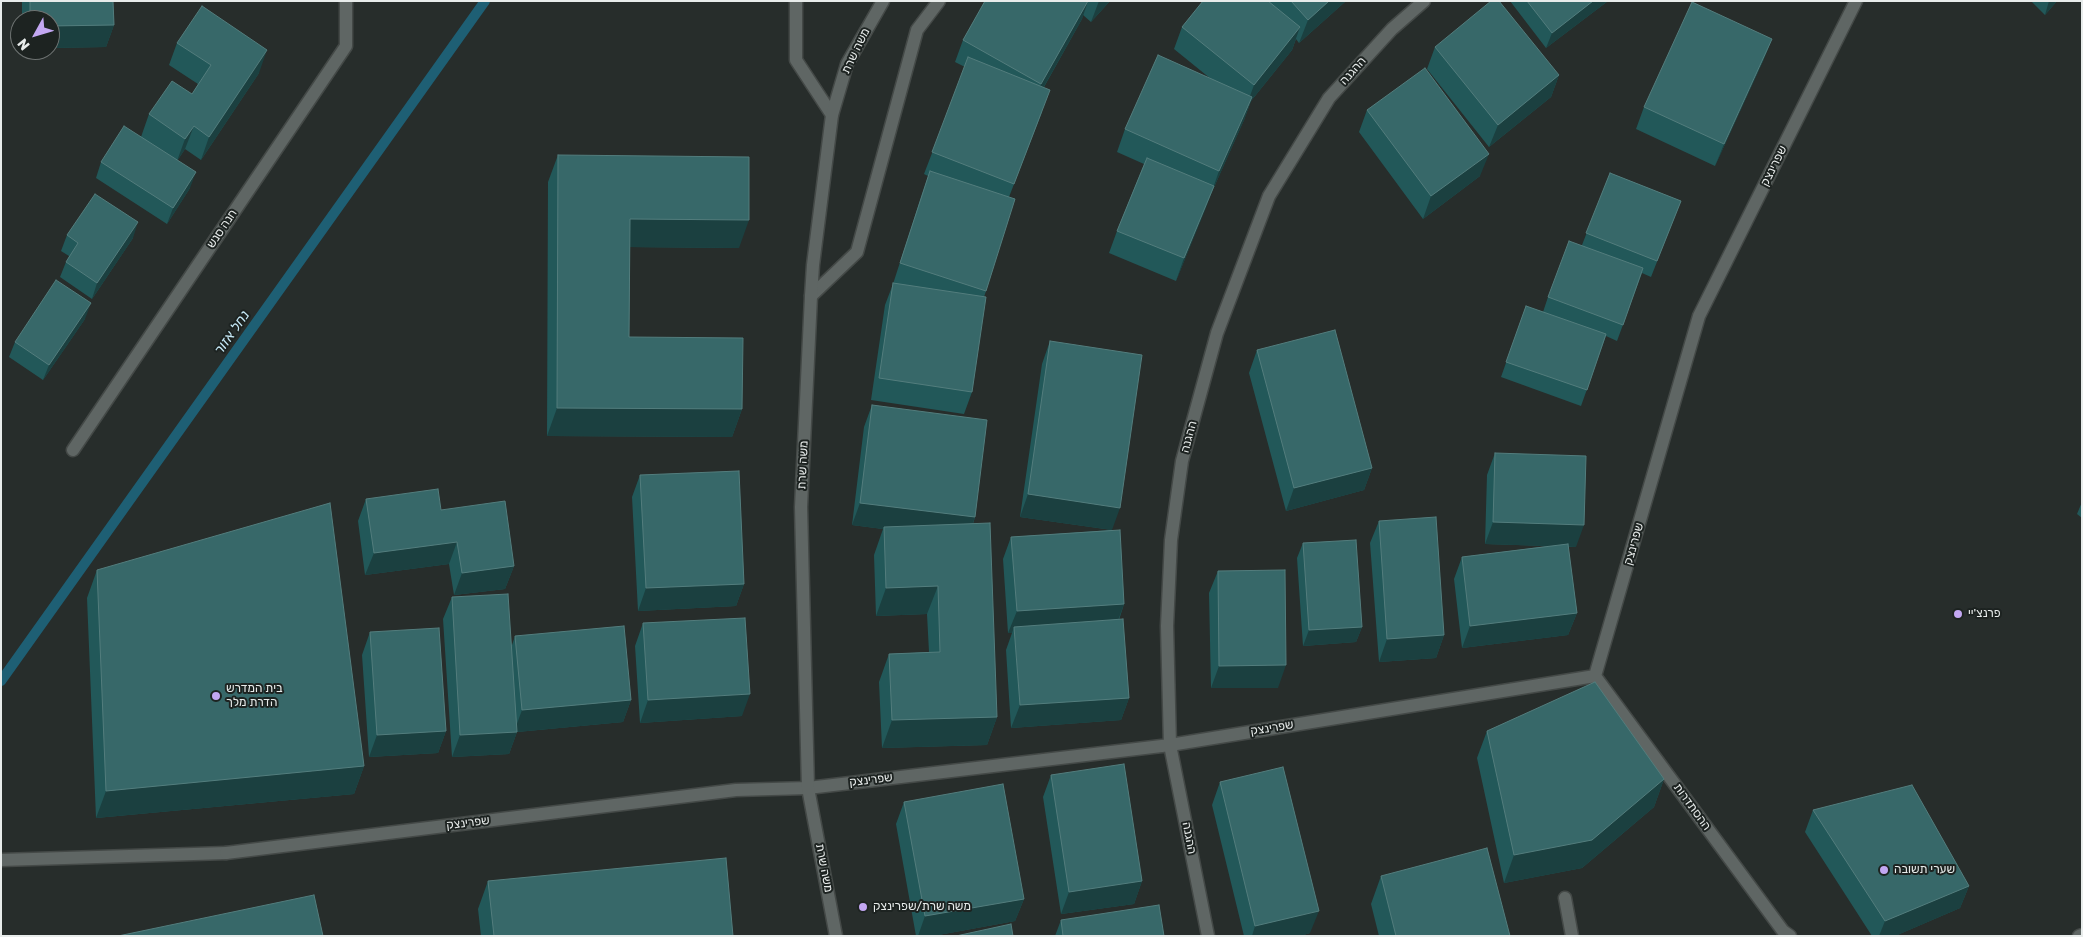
<!DOCTYPE html>
<meta charset="utf-8">
<style>
body{margin:0}
#map{position:relative;width:2083px;height:937px;overflow:hidden;background:#272d2b;font-family:Rubik,sans-serif}
canvas{display:block}
.frame{position:absolute;inset:0;border:2px solid #e8eceb;pointer-events:none}
.north{position:absolute;left:10px;top:10px;width:50px;height:50px;box-sizing:border-box;background:#1d2321;border:1px solid #6e7372;border-radius:50%;rotate:231deg;font-size:14px;font-weight:700;line-height:20px;text-align:center;color:#e8eceb}
.north::after{content:'';display:block;margin:auto;width:18px;height:22px;background:#c3a7f2;clip-path:polygon(50% 0,100% 100%,50% 72%,0 100%)}
</style>
<div id="map">
<canvas width="2083" height="937"></canvas>
<div class="frame"></div>
<div class="north">N</div>
</div>
<script>
const g = document.querySelector('canvas').getContext('2d');
g.lineJoin = 'round';
function poly(rows) {
  const path = new Path2D();
  for (const r of rows) {
    path.moveTo(r[0], r[1]);
    for (let i = 2; i < r.length; i += 2) path.lineTo(r[i], r[i + 1]);
  }
  return path;
}
function stroke(path, color, width, dash) {
  g.strokeStyle = color;
  g.lineWidth = width;
  g.lineCap = dash ? 'butt' : 'round';
  g.setLineDash(dash || []);
  g.stroke(path);
}
function fillPath(path, color) {
  g.fillStyle = color;
  g.fill(path, 'evenodd');
}
function write(font, color, halo, rows, align = 'center') {
  g.font = font + ' Rubik,"Noto Sans Hebrew",sans-serif';
  g.lineWidth = 4;
  g.setLineDash([]);
  g.textBaseline = 'middle';
  g.strokeStyle = halo;
  g.fillStyle = color;
  for (const [text, x, y, turn = 0] of rows) {
    g.save();
    g.translate(x, y);
    g.rotate((+turn || 0) * Math.PI / 180);
    g.textAlign = isNaN(turn) ? turn : align;
    if (halo) g.strokeText(text, 0, 0);
    g.fillText(text, 0, 0);
    g.restore();
  }
}
const stream = poly([
 [1,681,485,1]
]);
const service = poly([
 [796,1,796,60,832,115],
 [811,296,857,252,917,30,939,1],
 [1,860,226,853]
]);
const minor = poly([
 [73,450,346,46,346,1],
 [1595,676,1783,931,1790,936],
 [226,853,736,790,808,788,1170,745,1595,676,1699,316,1856,1],
 [1565,898,1572,936],
 [1208,936,1170,745,1167,626,1171,540,1182,461,1217,333,1269,196,1329,98,1392,29,1424,1],
 [2079,936,2082,935]
]);
const tertiary = poly([
 [836,936,808,788,801,507,811,296,813,265,832,115,847,64,883,1]
]);
const wall = poly([
 [22,1,113,1,114,25,106,47,50,48,50,20,22,20],
 [985,1,1110,1,1091,22,1083,15,1082,19,1044,87,1042,112,1009,197,986,291,984,297,972,392,964,414,871,400,885,305,893,284,922,194,928,176,924,174,965,67,955,62,963,40],
 [1203,1,1346,1,1299,43,1296,39,1292,50,1251,101,1244,120,1211,194,1176,281,1109,253,1117,231,1144,164,1117,152,1125,129,1211,79,1174,49,1182,27],
 [1510,1,1608,1,1546,48],
 [2031,1,2057,1,2045,15],
 [1772,39,1763,61,1715,166,1636,129,1644,107],
 [177,43,259,73,201,160,185,149,177,161,190,188,167,224,96,178,101,162,141,137,149,114,192,94,198,84,169,65],
 [1435,47,1559,75,1551,97,1489,147,1427,69],
 [1367,110,1480,176,1423,219,1359,132],
 [558,155,739,248,630,247,629,337,742,409,732,437,547,436,548,182],
 [1610,173,1681,201,1651,277,1642,273,1617,341,1606,336,1581,406,1501,377,1526,306,1543,312,1548,297,1582,245],
 [67,235,133,238,92,299,60,277,66,262,69,256,61,251],
 [85,319,43,380,9,357,15,342],
 [1050,341,1112,530,1124,604,1119,620,1129,698,1121,720,1011,728,1006,650,1012,633,1008,633,1003,559,1011,537,1112,530,1020,517,1042,364],
 [1257,350,1372,468,1364,490,1286,511,1249,373],
 [872,405,975,517,973,524,997,717,987,745,882,748,879,682,889,654,929,652,927,614,876,616,874,555,883,529,852,525,864,427],
 [1495,453,1576,547,1568,547,1577,613,1568,635,1462,648,1454,579,1462,557,1548,546,1485,544,1487,475],
 [640,475,744,584,736,606,638,611,632,497],
 [366,499,441,510,514,566,505,589,454,595,449,564,365,575,358,521],
 [2082,502,2082,518,2077,514],
 [1379,521,1444,635,1436,658,1379,662,1370,543],
 [1303,543,1362,627,1356,642,1303,646,1297,558],
 [97,570,364,766,354,794,96,818,87,598],
 [1218,571,1278,688,1211,688,1209,593],
 [452,597,512,645,515,636,631,700,623,722,517,732,509,754,452,757,443,619],
 [643,623,742,716,640,723,635,646],
 [370,632,446,731,438,753,369,757,362,655],
 [1487,731,1664,779,1654,807,1582,868,1504,883,1477,758],
 [1051,775,1142,881,1134,904,1061,914,1043,797],
 [1220,782,1310,933,1300,936,1244,936,1212,805],
 [904,802,1024,899,1015,921,933,936,916,936,896,824],
 [1813,810,1969,886,1960,908,1895,936,1872,936,1805,832],
 [1381,876,1510,936,1379,936,1371,904],
 [488,881,733,936,481,936,478,909],
 [1061,920,1164,936,1055,936]
]);
const shadedWall = poly([
 [1088,1,1082,19,1033,106,1041,84],
 [1099,1,1110,1,1091,22],
 [1329,1,1346,1,1299,43,1308,20],
 [1593,1,1608,1,1546,48,1552,33],
 [2049,1,2057,1,2045,15],
 [114,25,106,47,50,48,50,26],
 [1300,27,1292,50,1251,101,1244,120,1211,194,1219,171,1246,107,1254,85],
 [1772,39,1763,61,1715,166,1724,144],
 [267,50,259,73,201,160,209,137],
 [1559,75,1551,97,1489,147,1498,125],
 [194,126,185,149,177,161,185,139],
 [1489,154,1480,176,1423,219,1431,196],
 [196,172,190,188,167,224,173,208],
 [1214,186,1206,208,1176,281,1184,258],
 [630,219,749,220,739,248,620,247],
 [138,222,133,238,92,299,97,283],
 [91,303,85,319,43,380,49,365],
 [557,408,742,409,732,437,547,436],
 [1372,468,1364,490,1286,511,1294,488],
 [1028,494,1120,508,1112,530,1020,517],
 [860,503,975,517,967,539,884,527,883,529,852,525],
 [1493,522,1584,525,1576,547,1485,544],
 [457,542,449,564,365,575,374,553],
 [514,566,505,589,454,595,462,573],
 [744,584,736,606,638,611,646,588],
 [938,586,927,614,876,616,886,588],
 [1124,604,1116,626,1014,627,1012,633,1008,633,1017,611],
 [1577,613,1568,635,1462,648,1470,626],
 [1362,627,1356,642,1303,646,1309,630],
 [1444,635,1436,658,1379,662,1387,639],
 [1286,665,1278,688,1211,688,1219,666],
 [750,694,742,716,640,723,648,700],
 [1129,698,1121,720,1011,728,1020,705],
 [631,700,623,722,517,732,509,754,452,757,460,735,514,732,522,710],
 [997,717,987,745,882,748,892,720],
 [446,731,438,753,369,757,377,735],
 [364,766,354,794,96,818,106,791],
 [1664,779,1654,807,1582,868,1504,883,1514,855],
 [1142,881,1134,904,1061,914,1069,892],
 [1969,886,1960,908,1895,936,1879,936,1885,921],
 [1024,899,1015,921,933,936,918,936,925,916],
 [1319,911,1310,933,1300,936,1252,936,1255,926]
]);
const building = poly([
 [30,1,113,1,114,25,50,26,50,20,30,20,30,1],
 [985,1,1088,1,1041,84,963,40,985,1],
 [1203,1,1268,1,1300,27,1254,85,1182,27,1203,1],
 [1291,1,1329,1,1308,20,1291,1],
 [1491,1,1499,1,1559,75,1498,125,1435,47,1491,1],
 [1527,1,1593,1,1552,33,1527,1],
 [1692,2,1772,39,1724,144,1644,107,1692,2],
 [202,6,267,50,209,137,194,126,185,139,149,114,172,81,192,94,211,65,177,43,202,6],
 [1158,55,1252,97,1219,171,1125,129,1158,55],
 [968,57,1050,90,1014,184,932,152,968,57],
 [1425,68,1489,154,1431,196,1367,110,1425,68],
 [124,126,196,172,173,208,101,162,124,126],
 [558,155,749,157,749,220,630,219,629,337,743,338,742,409,557,408,558,155],
 [1147,158,1214,186,1184,258,1117,231,1147,158],
 [930,171,1015,199,986,291,900,263,930,171],
 [1610,173,1681,201,1657,261,1586,233,1610,173],
 [95,194,138,222,97,283,66,262,78,243,67,235,95,194],
 [1569,241,1643,268,1623,325,1548,297,1569,241],
 [56,280,91,303,49,365,15,342,56,280],
 [893,283,986,297,972,392,879,378,893,283],
 [1526,306,1606,334,1587,390,1506,362,1526,306],
 [1335,330,1372,468,1294,488,1257,350,1335,330],
 [1050,341,1142,355,1120,508,1028,494,1050,341],
 [872,405,987,420,975,517,860,503,872,405],
 [1495,453,1586,456,1584,525,1493,522,1495,453],
 [739,471,744,584,646,588,640,475,739,471],
 [438,489,441,510,505,501,514,566,462,573,457,542,374,553,366,499,438,489],
 [330,503,364,766,106,791,97,570,330,503],
 [1436,517,1444,635,1387,639,1379,521,1436,517],
 [990,523,997,717,892,720,889,654,940,652,938,586,886,588,884,527,990,523],
 [1120,530,1124,604,1017,611,1011,537,1120,530],
 [1356,540,1362,627,1309,630,1303,543,1356,540],
 [1568,544,1577,613,1470,626,1462,557,1568,544],
 [1285,570,1286,665,1219,666,1218,571,1285,570],
 [508,594,517,732,460,735,452,597,508,594],
 [745,618,750,694,648,700,643,623,745,618],
 [1123,619,1129,698,1020,705,1014,627,1123,619],
 [624,626,631,700,522,710,515,636,624,626],
 [439,628,446,731,377,735,370,632,439,628],
 [1595,682,1664,779,1592,840,1514,855,1487,731,1595,682],
 [1124,764,1142,881,1069,892,1051,775,1124,764],
 [1283,767,1319,911,1255,926,1220,782,1283,767],
 [1003,784,1024,899,925,916,904,802,1003,784],
 [1912,785,1969,886,1885,921,1813,810,1912,785],
 [1487,848,1510,936,1396,936,1381,876,1487,848],
 [726,858,733,936,494,936,488,881,726,858],
 [314,895,323,936,118,936,314,895],
 [1159,905,1164,936,1063,936,1061,920,1159,905],
 [1011,924,1013,936,956,936,1011,924]
]);
const markers = [
 [1958,614,5,"#c3a7f2"],
 [216,696,5,"#c3a7f2"],
 [1884,870,5,"#c3a7f2"],
 [863,907,5,"#c3a7f2"]
];
const streetNames = [
 ["משה שרת",856,51,-64],
 ["ההגנה",1353,71,-48],
 ["שפרינצק",1774,166,-63],
 ["חנה סנש",222,229,-56],
 ["ההגנה",1189,437,-75],
 ["משה שרת",803,465,-87],
 ["שפרינצק",1634,544,-74],
 ["שפרינצק",1272,728,-9],
 ["שפרינצק",871,780,-7],
 ["ההסתדרות",1692,807,54],
 ["שפרינצק",468,823,-7],
 ["ההגנה",1189,838,79],
 ["משה שרת",824,868,79]
];
const poiNames = [
 ["פרנצ'יי",1968,614],
 ["בית המדרש",226,689],
 ["הדרת מלך",226,703],
 ["שערי תשובה",1894,870],
 ["משה שרת/שפרינצק",873,907]
];
const waterNames = [
 ["נחל אזור",232,333,-55]
];
stroke(stream, '#1e5f74', 10);
stroke(service, '#444947', 15);
stroke(minor, '#444947', 15);
stroke(tertiary, '#444947', 15);
stroke(service, '#5f6664', 12);
stroke(minor, '#5f6664', 12);
stroke(tertiary, '#5f6664', 12);
fillPath(wall, '#225859');
fillPath(shadedWall, '#1b4040');
fillPath(building, '#376869');
stroke(building, '#537d7d', 1);
for (const [x, y, r, color] of markers) {
  const dot = new Path2D();
  dot.arc(x, y, r, 0, 2 * Math.PI);
  g.fillStyle = color;
  g.fill(dot);
  stroke(dot, '#1d2321', 2);
}
write('12px', '#e8eceb', '#1d2321', streetNames);
write('12px', '#e8eceb', '#1d2321', poiNames, 'left');
write('italic 14px', '#c7eaf8', '#1d2321', waterNames);
</script>
